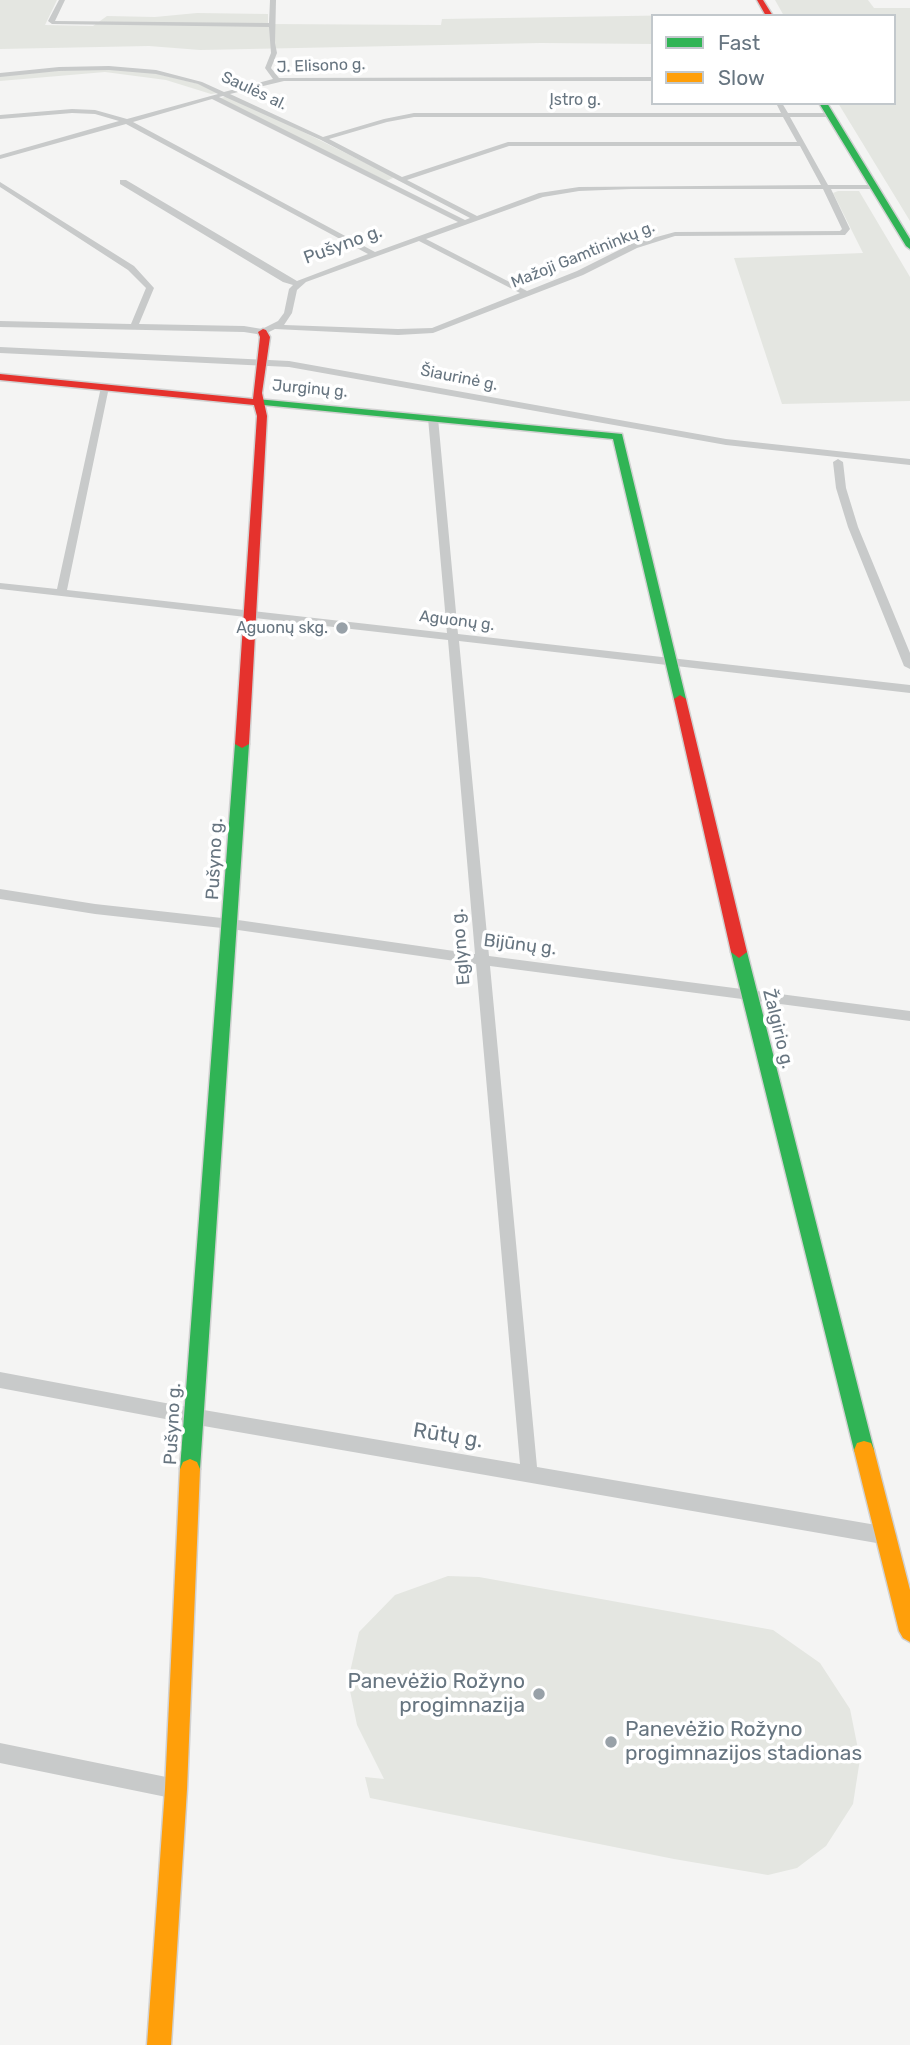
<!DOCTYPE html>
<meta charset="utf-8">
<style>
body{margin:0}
#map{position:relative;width:910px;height:2045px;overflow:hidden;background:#f4f4f3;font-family:Rubik,sans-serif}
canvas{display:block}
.legend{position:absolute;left:651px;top:14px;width:245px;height:91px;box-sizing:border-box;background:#fff;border:2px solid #c2c8cc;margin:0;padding:9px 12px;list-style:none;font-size:21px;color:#677580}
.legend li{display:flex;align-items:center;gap:14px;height:35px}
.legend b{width:35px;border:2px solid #c2c8cc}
</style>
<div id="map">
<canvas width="910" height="2045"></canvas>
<ul class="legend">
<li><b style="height:9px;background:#30b455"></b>Fast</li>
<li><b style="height:9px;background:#ff9f0a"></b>Slow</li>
</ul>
</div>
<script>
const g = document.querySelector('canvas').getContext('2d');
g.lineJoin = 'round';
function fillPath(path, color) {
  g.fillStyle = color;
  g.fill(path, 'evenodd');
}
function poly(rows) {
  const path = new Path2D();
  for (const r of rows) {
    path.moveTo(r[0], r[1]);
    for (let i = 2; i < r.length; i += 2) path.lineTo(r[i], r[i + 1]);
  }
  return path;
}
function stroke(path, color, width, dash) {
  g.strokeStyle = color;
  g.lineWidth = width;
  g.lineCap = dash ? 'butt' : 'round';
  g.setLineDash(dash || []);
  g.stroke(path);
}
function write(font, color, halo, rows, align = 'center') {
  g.font = font + ' Rubik,sans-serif';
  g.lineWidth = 7;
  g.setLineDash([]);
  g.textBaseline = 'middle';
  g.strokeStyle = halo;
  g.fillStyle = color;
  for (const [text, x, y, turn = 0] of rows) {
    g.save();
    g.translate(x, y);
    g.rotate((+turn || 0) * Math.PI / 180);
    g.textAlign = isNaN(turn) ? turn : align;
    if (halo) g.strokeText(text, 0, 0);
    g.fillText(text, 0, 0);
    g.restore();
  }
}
const green = poly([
 [0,0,57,0,45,25,93,26,107,16,155,17,197,13,268,14,268,24,441,25,442,19,750,14,752,16,653,16,653,44,541,43,200,50,149,46,0,49],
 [775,0,868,0,874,8,910,8,910,221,838,103,894,103,894,16,784,16],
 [89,68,154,73,203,85,219,93,211,94,166,80,105,72,0,81,0,76],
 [229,95,392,176,393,178,386,181,219,99],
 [838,191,859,191,910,277,910,401,782,404,734,258,863,253,833,193],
 [448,1576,479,1577,773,1630,820,1663,850,1709,860,1759,853,1804,826,1846,797,1868,768,1875,674,1859,370,1798,365,1777,384,1779,357,1725,348,1681,359,1632,395,1595]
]);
const street = poly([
 [59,0,65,0,55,21,269,23,270,0,276,0,275,43,277,53,271,68,279,78,653,77,653,81,284,81,230,94,323,137,384,119,414,113,781,113,776,103,782,103,788,113,830,113,833,115,830,117,790,117,828,185,874,185,878,187,874,189,831,189,850,229,845,235,675,236,637,248,583,275,433,333,398,335,275,329,263,335,244,332,0,327,0,321,131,324,146,288,128,270,0,187,0,182,134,266,154,288,139,324,244,326,262,329,278,321,284,313,289,289,293,285,283,282,120,184,120,180,126,180,297,281,368,254,126,124,0,159,0,155,119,121,95,114,72,113,0,119,0,115,72,109,95,110,127,119,218,94,198,84,156,74,109,70,59,71,0,77,0,73,59,67,109,66,156,70,202,82,224,92,273,79,265,68,271,53,269,27,52,24,48,21,59,0],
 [223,96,321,140,470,218,465,220,219,97,223,96],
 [212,99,458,222,375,252,133,122,212,99],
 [414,117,783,117,797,142,508,142,402,177,329,139,387,122,414,117],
 [509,146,800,146,821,185,579,187,539,193,477,216,407,180,509,146],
 [631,189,823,189,842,229,840,231,675,232,631,244,577,271,527,291,426,239,543,197,579,191,631,189],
 [419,241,520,293,432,328,398,329,284,325,292,313,297,290,306,282,419,241],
 [0,347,289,361,726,439,910,459,910,465,726,445,289,367,0,353,0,347],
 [105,384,109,387,67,590,447,633,428,418,433,415,438,418,458,634,910,685,910,693,459,641,489,956,910,1011,910,1021,490,966,537,1467,888,1527,894,1530,897,1536,894,1542,888,1545,192,1424,0,1388,0,1372,192,1408,520,1464,476,964,231,929,95,914,0,899,0,889,95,904,231,919,475,954,448,640,0,589,0,583,57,589,101,387,105,384],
 [838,459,843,462,846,488,858,527,910,653,910,669,904,666,848,527,836,488,833,462,838,459],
 [0,1743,176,1779,183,1782,186,1789,183,1796,176,1799,0,1763,0,1743]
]);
const fast = poly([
 [819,103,827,103,910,239,910,249,906,246,819,103],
 [257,399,622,434,686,699,685,702,680,703,674,699,613,439,253,404,252,402,257,399],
 [242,740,249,744,200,1469,197,1476,190,1479,183,1476,180,1469,235,744,242,740],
 [739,946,747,952,874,1450,871,1457,864,1459,857,1457,854,1450,731,952,739,946]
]);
const slow = poly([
 [864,1441,871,1443,874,1450,910,1590,910,1642,903,1638,899,1631,854,1450,857,1443,864,1441],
 [190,1459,197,1462,200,1469,187,1789,171,2045,147,2045,165,1789,180,1469,183,1462,190,1459]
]);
const jam = poly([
 [757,0,763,0,773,16,766,16,757,0],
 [263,329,266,330,270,337,262,393,267,416,249,744,242,748,235,744,257,416,254,405,0,380,0,374,253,399,260,337,258,332,263,329],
 [680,695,686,699,747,952,739,958,731,952,674,699,680,695]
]);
const markers = [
 [342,628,7,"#98a1a8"],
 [539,1694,7,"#98a1a8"],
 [611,1742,7,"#98a1a8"]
];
const farStreetnames = [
 ["J. Elisono g.",321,66,-2],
 ["Saulės al.",254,91,25],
 ["Įstro g.",575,100],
 ["Mažoji Gamtininkų g.",583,255,-22],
 ["Šiaurinė g.",459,378,11],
 ["Jurginų g.",310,389,5],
 ["Aguonų g.",457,621,7]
];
const farPoinames = [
 ["Aguonų skg.",328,628]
];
const streetNames = [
 ["Pušyno g.",343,245,-20],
 ["Pušyno g.",215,859,-87],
 ["Bijūnų g.",520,945,7],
 ["Eglyno g.",461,947,-95],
 ["Žalgirio g.",778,1029,76],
 ["Pušyno g.",173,1424,-87]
];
const nearStreetnames = [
 ["Rūtų g.",448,1436,9]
];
const nearPoinames = [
 ["Panevėžio Rožyno",525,1682],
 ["progimnazija",525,1706],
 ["Panevėžio Rožyno",625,1730,"left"],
 ["progimnazijos stadionas",625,1754,"left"]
];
fillPath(green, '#e4e6e1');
stroke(fast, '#d1d1d1', 3);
stroke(slow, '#d1d1d1', 3);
stroke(jam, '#d1d1d1', 3);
fillPath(street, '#c8caca');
fillPath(fast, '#30b455');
fillPath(slow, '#ff9f0a');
fillPath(jam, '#e5322d');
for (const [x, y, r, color] of markers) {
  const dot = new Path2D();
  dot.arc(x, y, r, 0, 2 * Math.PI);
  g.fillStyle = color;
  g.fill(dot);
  stroke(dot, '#fff', 2.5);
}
write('16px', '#677580', '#fff', farStreetnames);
write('16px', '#677580', '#fff', farPoinames, 'right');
write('18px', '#677580', '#fff', streetNames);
write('21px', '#677580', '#fff', nearStreetnames);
write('21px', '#677580', '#fff', nearPoinames, 'right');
</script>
